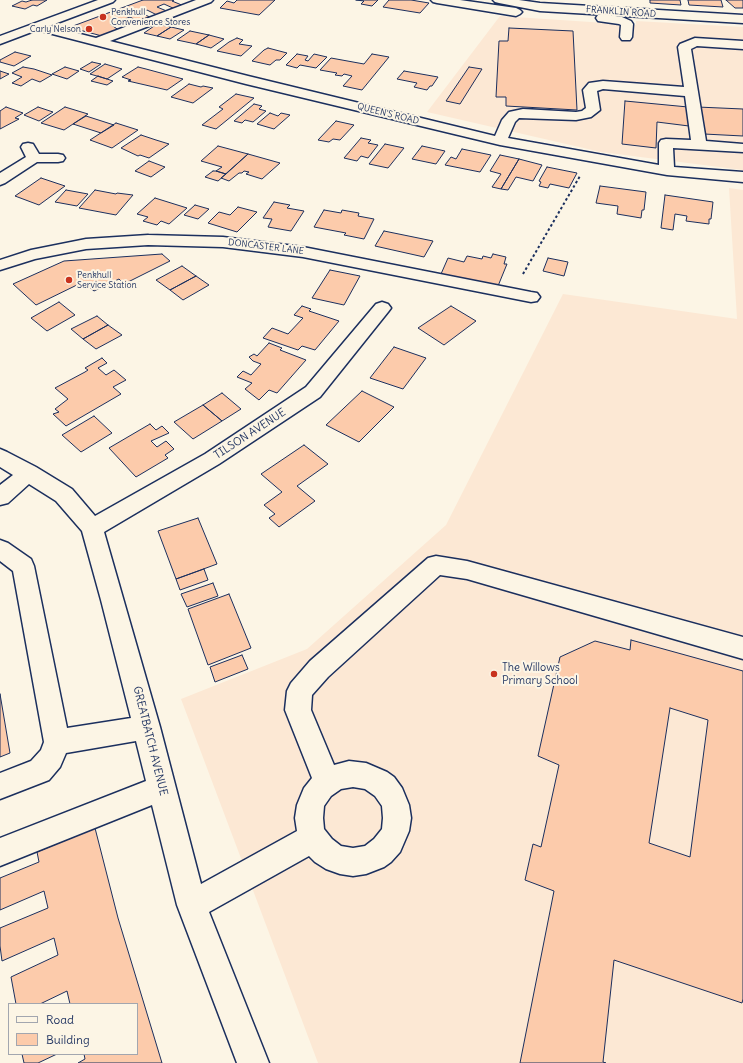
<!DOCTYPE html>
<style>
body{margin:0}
#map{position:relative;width:743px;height:1063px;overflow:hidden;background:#fcf5e5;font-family:Delius,sans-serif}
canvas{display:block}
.legend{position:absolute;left:8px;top:1003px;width:130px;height:52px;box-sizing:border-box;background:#fcf5e5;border:1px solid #a2a6af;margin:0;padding:5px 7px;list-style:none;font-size:12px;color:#1b2f5e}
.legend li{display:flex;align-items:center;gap:8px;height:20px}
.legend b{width:20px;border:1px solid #a2a6af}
</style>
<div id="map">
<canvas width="743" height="1063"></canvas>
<ul class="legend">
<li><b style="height:5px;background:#fcf5e5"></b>Road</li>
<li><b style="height:11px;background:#fccbab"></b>Building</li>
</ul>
</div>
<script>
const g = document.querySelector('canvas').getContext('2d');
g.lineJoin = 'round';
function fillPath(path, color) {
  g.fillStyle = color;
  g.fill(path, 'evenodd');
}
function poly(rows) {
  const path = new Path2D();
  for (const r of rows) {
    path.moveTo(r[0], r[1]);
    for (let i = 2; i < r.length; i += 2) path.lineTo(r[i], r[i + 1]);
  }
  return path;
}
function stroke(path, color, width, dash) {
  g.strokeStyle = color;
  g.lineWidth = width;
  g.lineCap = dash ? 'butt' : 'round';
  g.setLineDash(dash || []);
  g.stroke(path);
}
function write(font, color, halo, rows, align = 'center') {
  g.font = font + ' Delius,sans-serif';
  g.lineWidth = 4;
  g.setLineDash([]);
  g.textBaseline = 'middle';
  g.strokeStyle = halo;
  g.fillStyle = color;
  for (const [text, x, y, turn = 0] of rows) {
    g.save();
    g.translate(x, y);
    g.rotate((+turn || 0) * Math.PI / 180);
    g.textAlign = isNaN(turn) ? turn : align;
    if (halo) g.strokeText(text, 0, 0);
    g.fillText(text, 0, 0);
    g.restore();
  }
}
const built = poly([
 [500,16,636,25,636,21,743,27,743,170,601,152,427,112],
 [729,188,743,190,743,1063,318,1063,181,699,307,649,446,525,563,294,737,319]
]);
const building = poly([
 [32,0,47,0,37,6,33,5,25,9,12,6,22,1,26,2,32,0],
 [143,0,174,0,172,1,184,6,175,9,164,4,157,7,169,12,159,16,147,10,141,13,152,18,141,23,130,17,125,19,136,25,127,28,115,23,110,24,120,31,110,35,107,34,102,36,72,28,73,26,143,0],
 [237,0,275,0,259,15,220,8,227,1,234,3,237,0],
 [356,0,378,0,372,6,361,4,364,1,356,0],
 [389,0,411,0,429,3,420,13,383,7,389,0],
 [650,0,680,0,681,5,650,3,650,0],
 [688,0,721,0,723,7,689,5,688,0],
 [726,0,743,0,743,8,735,8,726,0],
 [157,24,171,27,157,36,144,33,157,24],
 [171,27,184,30,170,39,157,36,171,27],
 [509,28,573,31,577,110,506,106,506,97,496,97,499,41,508,41,509,28],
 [190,31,209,35,196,44,177,40,190,31],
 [209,35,224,39,211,48,196,44,209,35],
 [237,38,243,40,239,44,252,46,241,56,217,51,229,42,237,38],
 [268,48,287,53,280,60,276,60,270,65,252,61,264,50,268,48],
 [15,52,31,56,14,66,0,62,0,60,15,52],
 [297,54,308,56,305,60,308,61,314,54,327,57,316,68,300,65,297,68,286,65,297,54],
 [372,54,389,57,362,90,343,86,352,76,344,74,342,76,335,75,337,73,320,70,331,58,364,64,372,54],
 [92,62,101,64,89,72,80,69,92,62],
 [105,64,122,69,107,79,90,74,105,64],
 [23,67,34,69,52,75,40,82,32,79,21,86,12,83,22,77,12,73,23,67],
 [65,67,79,71,67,79,52,74,65,67],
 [138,67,146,69,183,79,167,90,128,81,131,80,122,77,138,67],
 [469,67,482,69,460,104,446,101,469,67],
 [0,71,9,74,0,79,0,71],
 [404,71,438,77,432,86,430,86,427,90,414,87,417,83,397,79,404,71],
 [98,76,113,81,107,85,91,81,98,76],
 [189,84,201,87,203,86,213,88,193,103,171,97,189,84],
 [236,94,254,98,216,129,202,125,223,109,219,107,236,94],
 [625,101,688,107,689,126,657,122,656,148,622,144,625,101],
 [254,104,262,106,259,109,266,111,253,122,245,120,242,123,234,121,254,104],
 [6,107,23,113,15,118,19,119,0,129,0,111,6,107],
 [38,107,53,112,39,121,24,115,38,107],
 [65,107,88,114,64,130,41,123,65,107],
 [697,107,743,109,743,136,704,134,697,107],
 [270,113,278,116,281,113,290,115,274,129,257,124,270,113],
 [86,116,114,125,101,133,73,124,86,116],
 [336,121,354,125,340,140,333,139,329,142,318,140,336,121],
 [116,123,138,130,112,148,90,140,116,123],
 [141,135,156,140,169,144,149,158,140,155,138,156,121,148,141,135],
 [361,138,371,140,368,143,378,145,368,158,361,156,357,161,344,158,361,138],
 [385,144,404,148,388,168,369,164,385,144],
 [218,146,248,154,226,174,216,171,222,167,201,161,218,146],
 [422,146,445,151,436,164,412,159,422,146],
 [462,149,491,155,480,172,445,165,451,157,456,159,462,149],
 [248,154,280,163,262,179,246,174,249,172,244,171,242,173,239,173,229,181,221,178,248,154],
 [500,155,519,159,501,189,492,187,501,174,490,171,500,155],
 [519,159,542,165,533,181,516,177,508,190,501,189,519,159],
 [149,161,165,167,151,177,135,171,149,161],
 [547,167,577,173,569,188,550,184,548,188,539,186,541,182,539,181,547,167],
 [213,171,216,171,226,174,218,181,205,177,213,171],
 [41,178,65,186,39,205,15,196,41,178],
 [600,186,646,192,644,210,642,210,641,218,617,214,618,206,596,203,600,186],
 [66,190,88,194,77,206,55,202,66,190],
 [95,190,116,194,117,193,133,195,116,215,79,208,95,190],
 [665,195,713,202,711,219,709,219,709,224,686,221,687,216,675,214,673,230,661,228,665,195],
 [155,198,187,208,169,224,161,221,157,225,143,221,148,217,137,214,155,198],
 [274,202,290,205,287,208,304,211,291,231,268,227,272,219,263,218,274,202],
 [195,205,209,209,198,219,184,215,195,205],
 [238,207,257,212,237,232,208,223,219,212,230,215,238,207],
 [324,210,341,213,342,210,359,213,358,216,374,219,364,239,344,235,346,233,314,227,324,210],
 [384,231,433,241,424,257,375,246,384,231],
 [162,254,170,261,124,284,119,279,94,291,83,282,36,305,13,284,64,261,162,254],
 [493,254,506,257,504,264,507,264,498,286,441,274,448,258,464,262,467,256,482,259,483,256,491,258,493,254],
 [548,258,568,262,564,276,543,271,548,258],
 [182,266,196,276,170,290,156,280,182,266],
 [330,270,360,276,344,305,312,298,330,270],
 [196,276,209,285,183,300,170,290,196,276],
 [59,302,75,315,47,331,31,318,59,302],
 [302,306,311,309,309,311,339,321,315,350,302,346,298,350,263,338,272,328,288,334,303,318,294,315,302,306],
 [451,306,476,321,444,345,418,328,451,306],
 [97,316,108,325,83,339,71,329,97,316],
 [108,325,122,335,96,349,83,339,108,325],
 [269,343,282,348,280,350,306,360,277,393,269,390,259,400,245,389,252,383,237,377,243,371,251,375,261,364,253,361,249,357,254,354,257,356,269,343],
 [394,347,426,358,403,389,370,378,394,347],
 [102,358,107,363,98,368,106,375,114,370,126,380,113,387,121,394,66,426,53,414,59,412,55,409,68,399,55,388,85,372,88,370,85,368,102,358],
 [362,391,394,407,359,442,326,425,362,391],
 [222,393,241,409,222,421,203,405,222,393],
 [203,405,222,421,193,439,174,422,203,405],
 [94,416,112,433,81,452,62,435,94,416],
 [150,424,156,430,162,426,169,433,151,441,157,447,166,441,174,449,165,455,168,458,136,477,109,448,150,424],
 [304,445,328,464,297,486,315,501,279,527,269,518,275,514,264,505,282,492,261,474,304,445],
 [198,518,217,564,176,579,158,531,198,518],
 [204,569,208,580,180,590,176,579,204,569],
 [213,583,218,596,187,607,181,594,213,583],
 [229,594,251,648,208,665,188,609,229,594],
 [631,640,743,671,743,999,742,1003,614,960,603,1062,606,1063,520,1063,554,891,525,880,533,844,541,847,559,765,538,756,560,657,595,641,630,650,631,640],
 [670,708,708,720,690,857,649,843,670,708],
 [242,655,248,669,215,682,210,667,242,655],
 [0,694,10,753,0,757,0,694],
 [95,828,118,918,162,1063,78,1063,85,1059,84,1054,137,1054,137,1004,70,1004,67,991,40,1004,16,1004,11,977,58,955,54,938,2,961,0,946,0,928,48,908,44,891,0,910,0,878,39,862,37,852,95,828],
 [22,1054,57,1054,38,1063,24,1063,22,1054]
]);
const path = poly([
 [523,274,580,176]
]);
const minor = poly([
 [98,0,115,0,113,2,49,26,96,38,196,0,213,0,211,2,110,41,248,76,495,136,502,120,509,112,523,109,576,112,582,111,586,108,583,90,589,83,603,81,684,87,678,47,680,44,695,38,743,41,743,49,697,46,691,49,706,141,743,144,743,152,673,148,674,167,743,172,743,182,667,175,500,145,246,84,37,30,0,44,0,36,98,0],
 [603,89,685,96,691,140,666,139,661,140,659,143,659,165,508,138,515,122,519,118,576,120,591,117,600,110,597,91,603,89],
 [431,0,460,0,516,8,520,10,522,12,520,14,516,16,437,3,433,2,431,0],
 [493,0,519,0,540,3,743,15,743,23,540,11,499,3,495,2,493,0],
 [602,14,622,17,631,21,633,24,632,37,630,40,622,40,620,37,621,25,619,24,598,21,596,18,598,15,602,14],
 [28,143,33,144,39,154,58,154,63,155,65,158,63,161,58,162,37,162,5,183,0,185,0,173,26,157,21,147,23,144,28,143],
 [148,235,223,237,303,247,531,292,537,293,540,297,537,301,531,302,303,257,223,247,148,245,86,249,35,259,0,270,0,260,31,250,86,239,148,235],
 [382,302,388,304,391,308,388,312,320,397,219,464,104,532,160,727,201,884,297,831,295,818,297,805,304,788,312,778,285,710,287,691,291,683,310,661,428,558,436,556,467,561,743,637,743,659,467,579,440,575,328,677,312,695,311,710,334,765,349,761,366,763,387,772,394,777,402,788,409,805,411,818,409,831,400,852,391,862,384,867,366,874,353,876,340,874,326,869,315,862,309,856,209,912,269,1063,237,1063,177,905,152,805,0,866,0,838,146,781,136,741,66,753,60,767,49,780,0,799,0,773,31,761,41,750,44,742,13,571,0,561,0,540,8,543,31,559,34,566,67,728,131,718,101,600,82,531,56,501,29,484,8,503,0,505,0,485,13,475,0,467,0,449,7,452,36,467,72,489,95,516,205,454,306,387,376,304,382,302],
 [353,787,365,789,375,796,382,806,383,818,382,829,374,839,365,846,353,848,341,846,332,839,324,829,323,818,324,806,331,796,341,789,353,787]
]);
const markers = [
 [103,17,4,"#c8321e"],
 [89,29,4,"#c8321e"],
 [69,280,4,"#c8321e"],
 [494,674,4,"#c8321e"]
];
const farPoinames = [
 ["Penkhull",111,12],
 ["Convenience Stores",111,22],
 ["Carly Nelson",81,29,"right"],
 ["Penkhull",77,275],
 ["Service Station",77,285]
];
const farStreetnames = [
 ["FRANKLIN ROAD",621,12,4],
 ["QUEEN'S ROAD",388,114,14],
 ["DONCASTER LANE",266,247,7]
];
const streetNames = [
 ["TILSON AVENUE",250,434,-33],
 ["GREATBATCH AVENUE",150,741,76]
];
const poiNames = [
 ["The Willows",502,668],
 ["Primary School",502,681]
];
fillPath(built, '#fce8d4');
fillPath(building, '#fccbab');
stroke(building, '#1b2f5e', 1);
stroke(minor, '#1b2f5e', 3);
stroke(path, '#1b2f5e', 2, [2.5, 2.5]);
fillPath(minor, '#fcf5e5');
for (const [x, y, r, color] of markers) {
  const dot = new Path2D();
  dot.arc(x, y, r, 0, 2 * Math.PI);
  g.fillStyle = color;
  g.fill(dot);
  stroke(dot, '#fcf5e5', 1.5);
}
write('9px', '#1b2f5e', '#fcf5e5', farPoinames, 'left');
write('9px', '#1b2f5e', '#fcf5e5', farStreetnames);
write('11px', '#1b2f5e', '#fcf5e5', streetNames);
write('11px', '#1b2f5e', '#fcf5e5', poiNames, 'left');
</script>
